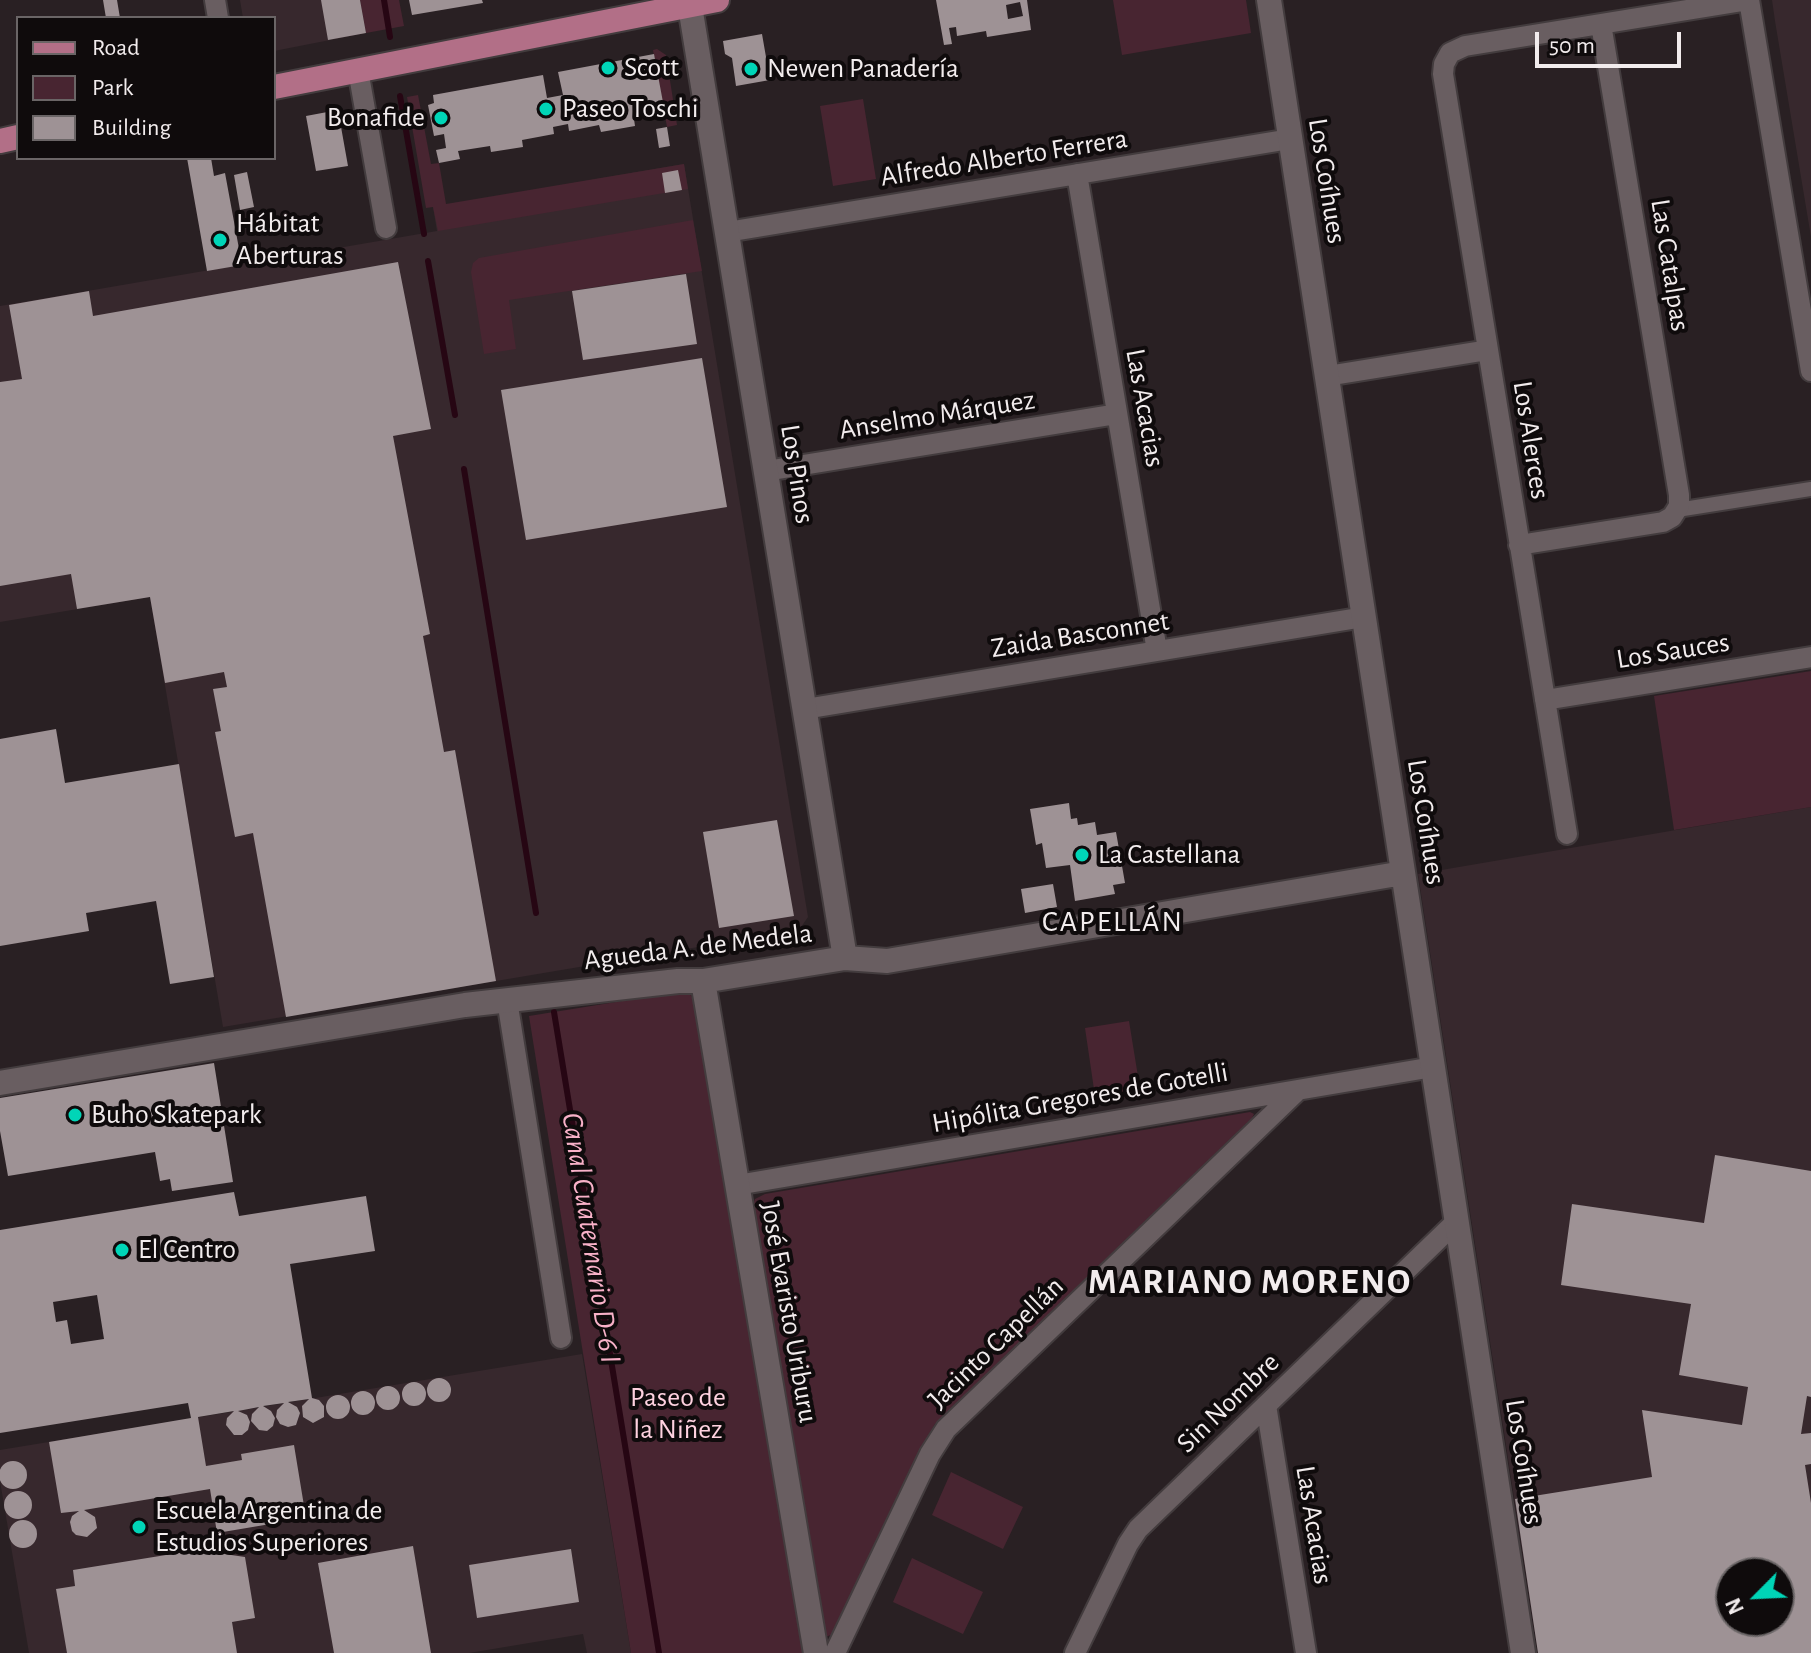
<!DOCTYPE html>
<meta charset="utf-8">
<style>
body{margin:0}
#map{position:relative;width:1811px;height:1653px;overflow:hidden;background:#292023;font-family:"Alegreya Sans",sans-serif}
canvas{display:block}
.legend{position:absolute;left:16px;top:16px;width:260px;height:144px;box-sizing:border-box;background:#0f0b0c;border:2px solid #6a6566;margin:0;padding:10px 14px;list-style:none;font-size:24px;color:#f2eced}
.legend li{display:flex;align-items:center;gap:16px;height:40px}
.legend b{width:40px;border:2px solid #6a6566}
.north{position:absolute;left:1715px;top:1557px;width:80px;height:80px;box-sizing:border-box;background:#0f0b0c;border:2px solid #6a6566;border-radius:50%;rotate:246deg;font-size:22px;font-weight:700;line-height:32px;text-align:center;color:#f2eced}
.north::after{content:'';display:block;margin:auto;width:28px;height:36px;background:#00d5b7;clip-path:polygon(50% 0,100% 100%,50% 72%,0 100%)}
.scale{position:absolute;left:1535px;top:32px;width:146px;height:36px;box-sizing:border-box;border:4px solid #f2eced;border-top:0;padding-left:10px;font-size:24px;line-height:28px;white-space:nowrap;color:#f2eced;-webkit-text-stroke:6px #0f0b0c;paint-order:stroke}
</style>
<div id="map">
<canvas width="1811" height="1653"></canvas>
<ul class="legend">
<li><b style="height:10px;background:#b26f87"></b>Road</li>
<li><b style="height:22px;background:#482531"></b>Park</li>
<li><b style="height:22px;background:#9e9295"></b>Building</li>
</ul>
<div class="north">N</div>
<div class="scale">50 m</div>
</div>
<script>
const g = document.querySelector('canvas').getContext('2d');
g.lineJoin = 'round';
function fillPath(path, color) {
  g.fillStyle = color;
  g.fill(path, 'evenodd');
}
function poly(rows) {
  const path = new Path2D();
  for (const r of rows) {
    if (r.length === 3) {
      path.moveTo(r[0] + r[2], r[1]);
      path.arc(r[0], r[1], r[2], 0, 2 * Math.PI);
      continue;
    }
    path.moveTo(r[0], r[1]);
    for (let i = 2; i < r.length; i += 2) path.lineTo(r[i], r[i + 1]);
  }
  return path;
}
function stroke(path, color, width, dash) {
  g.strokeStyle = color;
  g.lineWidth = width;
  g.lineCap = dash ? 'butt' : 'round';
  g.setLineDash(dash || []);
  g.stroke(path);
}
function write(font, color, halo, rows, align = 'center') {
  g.font = font + ' "Alegreya Sans",sans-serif';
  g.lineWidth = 8;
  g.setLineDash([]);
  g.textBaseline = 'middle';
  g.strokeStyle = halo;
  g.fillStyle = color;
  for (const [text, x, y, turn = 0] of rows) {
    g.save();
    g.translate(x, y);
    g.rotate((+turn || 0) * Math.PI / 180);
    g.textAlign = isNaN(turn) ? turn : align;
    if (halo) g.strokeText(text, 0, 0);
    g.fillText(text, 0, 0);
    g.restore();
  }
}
const built = poly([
 [240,0,360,0,366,33,274,51,274,18,243,18],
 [1772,0,1811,0,1811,237,1775,21],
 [684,164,808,917,799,930,223,1027,150,597,0,622,0,306,437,231,433,207],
 [1811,807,1811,1653,1538,1653,1418,874],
 [1731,1573,1779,1573,1779,1621,1731,1621],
 [582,1354,631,1653,587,1653,583,1634,469,1653,29,1653,0,1481,0,1450]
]);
const green = poly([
 [360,0,399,0,404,26,366,33],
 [1113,0,1246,0,1251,33,1122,55],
 [657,49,666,55,677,125,667,127,653,50],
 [418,95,431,164,439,163,446,204,684,164,688,189,438,231,433,207,426,208,407,97],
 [863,99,876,179,833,186,820,106],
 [693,220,702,271,509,300,516,349,484,354,471,272,473,263,479,258],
 [1811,671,1811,807,1674,830,1654,696],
 [678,992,689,993,695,1001,804,1653,631,1653,529,1016],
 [1129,1021,1141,1095,1096,1103,1085,1028],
 [1250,1112,1254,1114,1252,1118,935,1424,925,1441,831,1635,825,1637,752,1206,755,1199,765,1194],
 [951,1472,1023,1507,1003,1549,932,1515],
 [912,1558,983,1592,963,1634,893,1602]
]);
const stream = poly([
 [384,0,390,37],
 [400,96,424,234],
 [428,261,455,415],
 [464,469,536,913],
 [554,1012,659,1653]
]);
const building = poly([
 [103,0,117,0,120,18,106,18],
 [321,0,360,0,366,33,328,40],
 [409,0,482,0,483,3,412,15],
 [936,0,1027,0,1031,30,987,37,986,31,957,36,956,27,949,28,952,44,944,45],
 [1020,2,1023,16,1008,19,1006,5],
 [762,34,770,80,736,86,732,58,725,54,723,41],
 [654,54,665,113,634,119,635,126,601,132,599,125,569,131,568,124,553,127,554,134,522,140,523,147,491,152,490,146,458,151,460,159,439,163,436,150,446,148,444,134,434,136,428,105,434,103,433,95,543,75,547,98,563,95,558,72],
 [338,110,348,166,316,171,306,116],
 [667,127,670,146,659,148,656,129],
 [187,158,211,158,214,176,225,173,242,265,207,271],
 [678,170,682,190,665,193,662,173],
 [247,172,254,207,240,210,234,175],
 [398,262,431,429,393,436,430,634,423,636,444,752,455,750,496,981,286,1017,253,833,235,837,215,732,221,731,213,689,227,687,224,672,165,683,150,597,77,609,71,574,0,586,0,382,22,379,9,305,89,291,93,316],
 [686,274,697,344,583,360,572,291],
 [702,358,727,507,526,540,501,390],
 [56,729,65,783,179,764,214,977,170,984,156,901,86,913,89,931,0,946,0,739],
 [1069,803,1071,819,1077,818,1078,825,1095,822,1097,835,1116,832,1125,883,1113,885,1115,894,1075,901,1070,865,1046,868,1042,843,1036,845,1030,809],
 [777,820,794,916,719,928,703,832],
 [1053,884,1057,907,1025,913,1021,889],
 [214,1063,233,1182,172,1191,170,1179,160,1181,155,1152,8,1176,0,1131,0,1098],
 [1715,1155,1811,1171,1811,1397,1807,1396,1801,1434,1811,1433,1811,1464,1805,1465,1811,1503,1811,1653,1538,1653,1515,1499,1652,1477,1642,1410,1742,1425,1748,1387,1679,1375,1691,1304,1561,1285,1572,1204,1704,1223],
 [1731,1573,1779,1573,1779,1621,1731,1621],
 [234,1192,239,1216,366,1196,375,1251,290,1264,312,1398,319,1400,324,1406,324,1417,313,1423,303,1417,302,1406,309,1399,288,1402,297,1407,300,1413,296,1425,288,1427,280,1424,276,1417,277,1410,284,1403,263,1406,271,1411,275,1418,273,1426,267,1431,259,1430,251,1421,252,1414,259,1407,238,1411,247,1415,250,1422,248,1430,242,1435,234,1435,226,1425,227,1418,234,1411,198,1417,206,1466,242,1460,241,1454,294,1445,306,1518,217,1533,210,1489,84,1510,95,1517,97,1528,87,1537,76,1535,72,1531,70,1522,72,1516,79,1511,61,1513,49,1442,191,1418,188,1403,0,1433,0,1230],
 [97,1295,104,1339,71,1344,67,1320,56,1322,53,1302],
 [439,1390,12],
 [414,1394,12],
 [388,1398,12],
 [363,1403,12],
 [338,1407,12],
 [13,1475,14],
 [18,1505,14],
 [23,1534,14],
 [413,1546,431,1653,334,1653,318,1563],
 [571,1549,579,1602,477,1618,469,1565],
 [197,1550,245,1557,255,1618,232,1622,237,1653,67,1653,56,1589,75,1586,73,1570]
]);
const pedestrian = poly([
 [1677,510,1811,489]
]);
const minor = poly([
 [215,0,218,18],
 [1749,0,1811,371],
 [358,70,386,228],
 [1077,174,1157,651],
 [727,232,1290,139],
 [1327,376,1488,350],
 [766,471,1117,414],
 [1519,545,1663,522,1672,517,1679,506,1679,495,1601,24],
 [1545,700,1811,657],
 [805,709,1364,617],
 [1567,834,1443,74,1444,64,1450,53,1465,46,1749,0],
 [507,1000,561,1338],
 [737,1185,1433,1067],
 [1266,1405,1306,1653],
 [835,1653,930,1454,946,1429,1298,1090],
 [1075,1653,1128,1544,1138,1529,1457,1221]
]);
const tertiary = poly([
 [689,0,845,958],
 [1269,0,1523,1653],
 [703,981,816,1653],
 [0,1083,465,1005,678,981,703,981,845,958,887,961,1403,873]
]);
const primary = poly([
 [274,87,717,0],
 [0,141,18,137]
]);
const markers = [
 [608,68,8,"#00d5b7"],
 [751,69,8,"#00d5b7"],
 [546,109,8,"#00d5b7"],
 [441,118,8,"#00d5b7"],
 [220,240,8,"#00d5b7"],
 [1082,855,8,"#00d5b7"],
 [75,1115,8,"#00d5b7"],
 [122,1250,8,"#00d5b7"],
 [139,1527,8,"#00d5b7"]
];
const poiNames = [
 ["Scott",624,68],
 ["Newen Panadería",767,69],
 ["Paseo Toschi",562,109],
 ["Bonafide",425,118,"right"],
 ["Hábitat",236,224],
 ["Aberturas",236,256],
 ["La Castellana",1098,855],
 ["Buho Skatepark",91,1115],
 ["El Centro",138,1250],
 ["Escuela Argentina de",155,1511],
 ["Estudios Superiores",155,1543]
];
const streetNames = [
 ["Alfredo Alberto Ferrera",1004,158,-9],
 ["Los Coíhues",1327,181,81],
 ["Las Catalpas",1670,265,81],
 ["Las Acacias",1145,408,80],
 ["Anselmo Márquez",937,415,-9],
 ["Los Alerces",1531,440,81],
 ["Los Pinos",797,474,81],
 ["Zaida Basconnet",1080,635,-9],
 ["Los Sauces",1673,651,-9],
 ["Los Coíhues",1426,822,81],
 ["Agueda A. de Medela",698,947,-7],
 ["Hipólita Gregores de Gotelli",1080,1098,-10],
 ["José Evaristo Uriburu",789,1312,80],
 ["Jacinto Capellán",996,1343,-44],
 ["Sin Nombre",1228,1403,-44],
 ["Los Coíhues",1524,1462,81],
 ["Las Acacias",1314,1525,81]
];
const parkNames = [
 ["Paseo de",678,1398],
 ["la Niñez",678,1430]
];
const neighbourhoodNames = [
 ["CAPELLÁN",1113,922]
];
const waterNames = [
 ["Canal Cuaternario D-6 I",591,1238,81]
];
const districtNames = [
 ["MARIANO MORENO",1250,1282]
];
fillPath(built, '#37282d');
fillPath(green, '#482531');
stroke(stream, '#260613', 6);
fillPath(building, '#9e9295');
stroke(pedestrian, '#433c3e', 18);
stroke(minor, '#433c3e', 24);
stroke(tertiary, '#433c3e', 28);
stroke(primary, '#433c3e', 28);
stroke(pedestrian, '#695e61', 14);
stroke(minor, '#695e61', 20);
stroke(tertiary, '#695e61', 24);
stroke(primary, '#b26f87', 24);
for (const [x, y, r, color] of markers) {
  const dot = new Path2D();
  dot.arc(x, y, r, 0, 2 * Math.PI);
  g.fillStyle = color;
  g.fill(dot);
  stroke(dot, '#0f0b0c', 3);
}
write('28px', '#f2eced', '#0f0b0c', poiNames, 'left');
write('28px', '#f2eced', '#0f0b0c', streetNames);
write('28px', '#ffd2e0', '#0f0b0c', parkNames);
g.letterSpacing = '2px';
write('30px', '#f2eced', '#0f0b0c', neighbourhoodNames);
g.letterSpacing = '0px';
write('italic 30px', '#f8b1c8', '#0f0b0c', waterNames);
g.letterSpacing = '2px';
write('bold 36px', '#f2eced', '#0f0b0c', districtNames);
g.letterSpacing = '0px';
</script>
